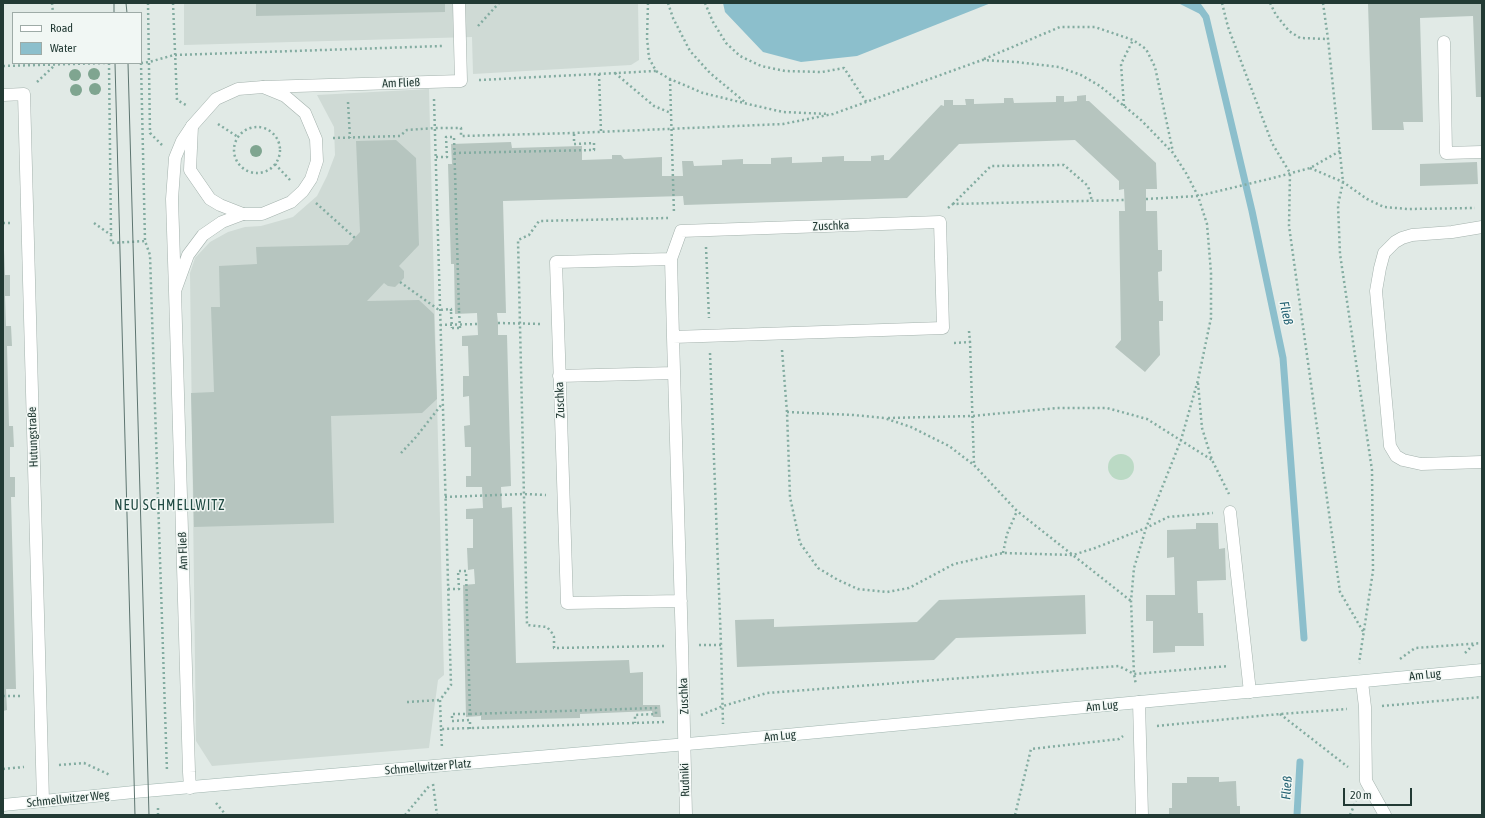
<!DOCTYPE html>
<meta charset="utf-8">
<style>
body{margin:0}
#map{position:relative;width:1485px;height:818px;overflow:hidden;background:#e1eae6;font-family:"Asap Condensed",sans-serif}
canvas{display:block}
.frame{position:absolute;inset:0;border:4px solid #223a34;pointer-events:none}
.legend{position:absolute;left:12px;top:12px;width:130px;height:52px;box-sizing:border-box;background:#f1f7f4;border:1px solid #9eaba7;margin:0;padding:5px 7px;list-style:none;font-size:12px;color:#223a34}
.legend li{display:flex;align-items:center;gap:8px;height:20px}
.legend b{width:20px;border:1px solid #9eaba7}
.scale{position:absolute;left:1343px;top:788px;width:69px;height:18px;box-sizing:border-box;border:2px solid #223a34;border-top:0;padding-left:5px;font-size:12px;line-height:14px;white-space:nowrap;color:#223a34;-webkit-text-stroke:3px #f1f7f4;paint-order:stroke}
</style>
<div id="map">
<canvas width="1485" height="818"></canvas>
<div class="frame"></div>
<ul class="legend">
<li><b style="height:5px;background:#fff"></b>Road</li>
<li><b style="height:11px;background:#8cbfcc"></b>Water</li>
</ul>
<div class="scale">20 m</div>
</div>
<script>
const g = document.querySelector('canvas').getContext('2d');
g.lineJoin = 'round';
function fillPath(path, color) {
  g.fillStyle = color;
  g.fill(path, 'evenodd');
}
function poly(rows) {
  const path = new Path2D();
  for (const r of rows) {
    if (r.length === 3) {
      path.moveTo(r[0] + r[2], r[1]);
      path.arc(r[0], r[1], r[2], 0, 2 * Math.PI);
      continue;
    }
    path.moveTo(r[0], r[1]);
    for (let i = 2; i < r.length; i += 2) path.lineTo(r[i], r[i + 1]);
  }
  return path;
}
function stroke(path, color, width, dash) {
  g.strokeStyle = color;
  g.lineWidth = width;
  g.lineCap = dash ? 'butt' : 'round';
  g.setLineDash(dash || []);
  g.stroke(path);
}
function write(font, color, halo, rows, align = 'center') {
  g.font = font + ' "Asap Condensed",sans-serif';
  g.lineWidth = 3;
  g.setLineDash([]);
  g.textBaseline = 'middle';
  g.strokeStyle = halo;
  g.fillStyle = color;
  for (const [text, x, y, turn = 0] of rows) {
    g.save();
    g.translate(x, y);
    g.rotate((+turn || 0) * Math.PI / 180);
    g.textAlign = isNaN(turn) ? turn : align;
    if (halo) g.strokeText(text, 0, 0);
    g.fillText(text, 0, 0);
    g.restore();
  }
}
const built = poly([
 [184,3,638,3,639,60,631,65,473,74,472,37,184,45],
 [429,89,444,675,438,680,429,748,212,766,196,741,190,273,195,258,210,242,228,232,245,227,261,226,293,217,317,196,327,176,335,155,334,127,317,95]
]);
const green = poly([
 [1121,467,13]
]);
const water = poly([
 [723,3,991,3,857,56,801,62,763,52,725,12],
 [1178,3,1198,3,1206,17]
]);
const stream = poly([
 [1196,3,1206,17,1252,211,1283,358,1304,638],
 [1297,815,1300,762]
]);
const building = poly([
 [256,3,445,3,445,12,256,16],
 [1368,3,1482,3,1482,97,1476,97,1473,16,1420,18,1423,122,1403,122,1404,130,1372,130],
 [1086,95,1086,101,1089,101,1156,163,1157,189,1146,189,1146,211,1157,211,1158,250,1162,250,1162,271,1158,272,1159,301,1163,301,1163,321,1159,321,1160,355,1145,372,1115,347,1121,340,1119,211,1125,211,1124,189,1119,190,1119,181,1075,140,959,144,907,198,684,205,683,196,503,201,506,313,497,313,498,323,498,335,507,335,511,486,501,487,502,508,512,507,516,663,629,660,630,673,643,672,643,705,660,705,661,717,653,717,652,711,580,714,580,718,481,720,481,716,466,717,463,585,475,584,474,569,468,570,467,548,473,548,473,519,466,519,466,509,483,508,482,487,466,487,466,476,471,476,471,447,465,447,464,426,470,425,469,396,463,397,463,376,469,376,468,346,462,346,462,336,478,335,477,313,455,314,454,264,451,264,448,164,452,164,451,144,511,142,512,148,582,146,582,160,612,159,612,155,621,155,624,159,662,157,662,176,683,176,682,161,693,161,694,166,722,165,722,160,743,159,743,164,771,164,771,158,792,157,792,163,822,162,822,157,844,156,844,161,871,161,871,156,884,155,884,160,889,160,941,105,944,106,944,100,953,100,953,105,966,105,965,99,974,99,974,104,1004,103,1004,98,1013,98,1014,103,1056,102,1056,96,1064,96,1064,102,1077,101,1077,96],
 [396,140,416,158,419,245,399,266,404,271,404,278,395,287,388,286,384,283,367,301,419,300,434,314,437,399,422,413,331,416,334,523,194,527,191,393,214,392,211,307,220,307,219,266,257,264,256,247,348,245,360,232,356,141],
 [1477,162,1478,184,1420,186,1420,164],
 [3,250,4,250,5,275,10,275,10,296,5,296,6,326,11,326,12,346,7,346,9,426,13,426,14,447,10,447,10,477,15,477,15,497,11,497,16,689,6,689,7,710,3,711],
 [1196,523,1218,523,1219,549,1225,548,1226,580,1197,581,1198,613,1203,613,1204,646,1175,646,1175,652,1153,653,1153,621,1146,621,1146,595,1175,595,1174,557,1167,558,1167,530,1196,529],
 [1085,595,1086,634,956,638,934,660,737,667,735,620,774,619,774,627,917,622,939,600],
 [1187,777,1219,777,1219,782,1236,781,1237,806,1240,806,1240,815,1169,815,1169,808,1172,808,1172,783,1187,783]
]);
const path = poly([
 [52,3,53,13],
 [148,3,150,133,162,145],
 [173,3,177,100,186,105],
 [648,3,647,38,649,58,656,71,670,79,703,93,748,104,783,112,829,114],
 [668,3,673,18,690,51,710,73,746,103],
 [705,3,713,22,726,43,740,56,761,66,785,71,822,72,844,68,867,103],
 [1222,3,1228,27,1272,143,1290,173,1289,226,1340,592,1364,633],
 [1270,3,1276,15,1289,31,1300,38,1328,39],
 [1323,3,1328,39,1343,182,1338,205,1340,254,1372,470,1373,571,1359,663],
 [478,26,499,3],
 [984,59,1060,27,1095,27,1133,40,1146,49,1155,67,1173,152],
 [109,63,111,234],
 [141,63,149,62,174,55,443,46],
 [141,63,145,241],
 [3,66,106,63],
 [615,73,654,106,671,113],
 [599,74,601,132],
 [670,79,674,214],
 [479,80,656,71],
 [37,82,55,65],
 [434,99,451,685,440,700,441,729,666,722],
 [348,102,350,138],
 [1124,106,1121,64,1133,40],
 [218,124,238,137],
 [257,150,23],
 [333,138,400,136,407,130,435,128,461,128,461,136,574,133,783,124,833,114,982,60,1016,62,1059,67,1081,75,1100,86,1141,120,1173,153,1186,173,1198,196,1207,224,1211,273,1211,318,1198,380,1181,440,1146,528,1134,568,1131,601,1134,674,1136,685],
 [454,153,594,150,594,143,574,144,574,133],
 [436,157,447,157,446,137,454,137,459,311],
 [275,164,290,180],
 [1310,168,1343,182,1367,199,1384,207,1408,209,1475,208],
 [1146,199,1198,196,1273,178,1310,168,1340,151],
 [316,203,355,238],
 [953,204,991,166,1064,165,1088,186,1092,201],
 [948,208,953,204,1125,200],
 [3,223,10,223],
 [94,223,111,235,111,243,145,241,150,255,167,772],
 [706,247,709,318],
 [400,282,439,310,451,309,451,312],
 [498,323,542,324],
 [440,325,477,324],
 [452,328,460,328],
 [969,331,970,342],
 [954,343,970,342,974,464],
 [782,350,787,412,790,497,800,543,818,568,838,580,858,589,887,592,909,588,954,564,1003,553,1073,555,1095,548,1146,528,1168,517,1213,513],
 [710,353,721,645,723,724],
 [1198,383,1202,428,1212,460,1229,494],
 [787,412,853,415,884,418,911,427,949,446,974,465,1017,511,1131,601],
 [888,418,972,416,1057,408,1107,408,1147,419,1212,460],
 [401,453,416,437,442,404],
 [445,497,524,494,546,495],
 [1003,553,1007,534,1017,511],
 [448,589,459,589,458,571,466,571,470,714,656,708,656,714,635,715,635,723],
 [699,645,721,645],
 [664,646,554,648,554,637,552,633,547,627,527,625,518,240,529,235,539,221,668,218],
 [1465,653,1474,644],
 [1400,659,1415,648,1482,643],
 [3,696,22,696],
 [407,702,440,700],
 [1382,706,1482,697],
 [470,714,452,714,452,721,470,720,470,729],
 [1280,714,1348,767],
 [701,715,723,706,767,693,1119,666,1134,674,1229,666],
 [1157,726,1280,714,1347,709],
 [441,729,442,748],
 [59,765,84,763,110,775],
 [3,769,24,767],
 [433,784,437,815],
 [216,803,226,815],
 [158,808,158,815],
 [405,815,430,785],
 [1015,815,1031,749,1119,739,1123,736],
 [1350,815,1356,801]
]);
const lane = poly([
 [1444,42,1446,153,1482,152],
 [263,87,461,81,459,3],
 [192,126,190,170,210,199,220,205,243,214],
 [1482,227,1452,232,1412,235,1402,238,1395,242,1384,253,1380,268,1376,291,1390,446,1396,456,1403,460,1421,464,1482,462],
 [1230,512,1250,692],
 [1362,682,1365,707,1366,781,1385,815],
 [1139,702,1142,815]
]);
const street = poly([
 [3,95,24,94,43,801],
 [671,259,673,337],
 [175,291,188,255,203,235,222,222,243,214,262,214,291,202,303,191,311,179,317,161,316,139,305,113,285,96,263,87,238,89,216,99,192,126,182,141,175,158,172,199,175,291,189,772,190,788],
 [559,376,674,373],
 [681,601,567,603,556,262,671,259,681,231,940,222,943,328,673,337,682,646,686,815]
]);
const secondary = poly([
 [3,805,134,792,722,741,1482,670]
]);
const tram = poly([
 [114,3,114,13],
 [126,3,127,13],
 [115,63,135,815],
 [128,63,149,815]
]);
const pathBridge = poly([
 [459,311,460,328],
 [451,312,452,328]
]);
const trees = [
 [94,74],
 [75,75],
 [95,89],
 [76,90],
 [256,151]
];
const streetNames = [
 ["Am Fließ",401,83,-2],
 ["Zuschka",831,226,-2],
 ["Zuschka",560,400,-92],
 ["Hutungstraße",33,437,-92],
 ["Am Fließ",183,551,-92],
 ["Am Lug",1425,675,-6],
 ["Zuschka",684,696,-92],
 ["Am Lug",1102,706,-5],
 ["Am Lug",780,736,-5],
 ["Schmellwitzer Platz",428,767,-5],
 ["Rudniki",685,780,-92],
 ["Schmellwitzer Weg",68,799,-6]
];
const waterNames = [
 ["Fließ",1286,313,78],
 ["Fließ",1287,788,-86]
];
const quarterNames = [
 ["NEU SCHMELLWITZ",170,506]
];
fillPath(built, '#cfdad5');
fillPath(green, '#bbdac5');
fillPath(water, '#8cbfcc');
stroke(stream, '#8cbfcc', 7);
fillPath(building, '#b6c5bf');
stroke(lane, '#a4b2ad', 13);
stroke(street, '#a4b2ad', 13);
stroke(secondary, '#a0b5af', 13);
stroke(path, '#83aca1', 2.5, [2, 3]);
stroke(lane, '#fff', 12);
stroke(street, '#fff', 12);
stroke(secondary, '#fff', 12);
stroke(tram, '#5d7570', 1);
stroke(pathBridge, '#83aca1', 2.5, [2, 3]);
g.fillStyle = '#7fa590';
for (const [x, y] of trees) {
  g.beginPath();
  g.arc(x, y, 6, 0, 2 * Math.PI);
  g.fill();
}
write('12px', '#223a34', '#f1f7f4', streetNames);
write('italic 13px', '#216071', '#f1f7f4', waterNames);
g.letterSpacing = '1px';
write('14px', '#204a42', '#f1f7f4', quarterNames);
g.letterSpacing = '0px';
</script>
